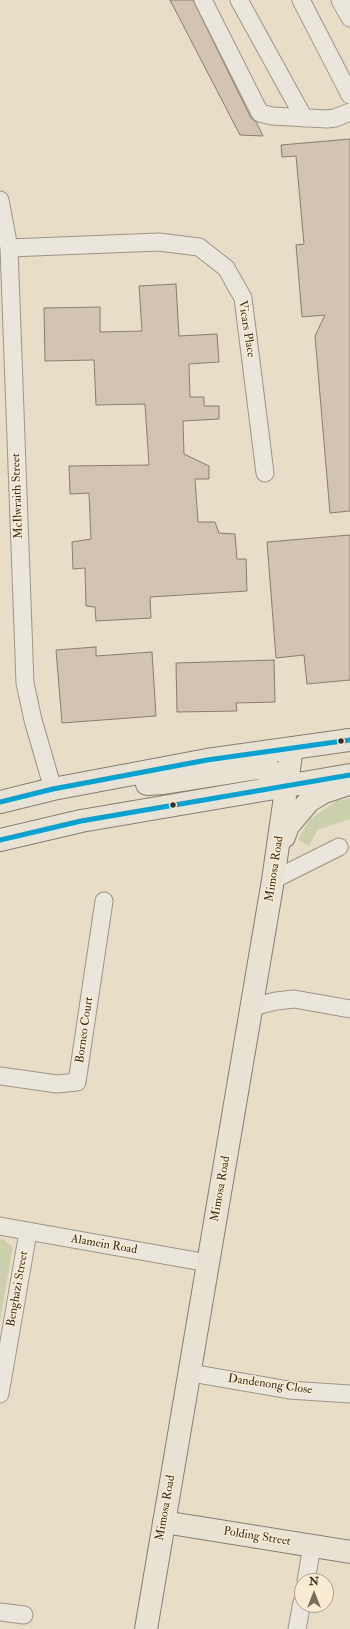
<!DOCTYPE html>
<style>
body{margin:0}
#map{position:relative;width:350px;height:1629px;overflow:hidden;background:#e8ddc7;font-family:"IM FELL Double Pica",serif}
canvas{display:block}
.north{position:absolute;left:294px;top:1573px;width:40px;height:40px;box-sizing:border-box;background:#f9ecd2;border:1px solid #ada18c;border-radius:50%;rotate:0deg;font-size:11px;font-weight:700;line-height:16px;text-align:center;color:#3c3023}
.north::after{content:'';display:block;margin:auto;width:14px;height:18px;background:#786d5c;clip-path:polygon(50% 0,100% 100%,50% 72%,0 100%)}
</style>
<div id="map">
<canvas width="350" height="1629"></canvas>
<div class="north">N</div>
</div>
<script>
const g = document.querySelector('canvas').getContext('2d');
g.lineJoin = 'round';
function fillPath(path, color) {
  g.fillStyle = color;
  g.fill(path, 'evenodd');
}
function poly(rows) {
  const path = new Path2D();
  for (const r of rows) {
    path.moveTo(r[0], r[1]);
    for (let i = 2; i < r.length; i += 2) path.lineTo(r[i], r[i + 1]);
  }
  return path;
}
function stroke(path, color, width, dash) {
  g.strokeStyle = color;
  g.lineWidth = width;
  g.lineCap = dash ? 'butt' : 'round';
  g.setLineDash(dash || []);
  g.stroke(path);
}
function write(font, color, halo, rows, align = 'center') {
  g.font = font + ' "IM FELL Double Pica",serif';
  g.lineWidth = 3;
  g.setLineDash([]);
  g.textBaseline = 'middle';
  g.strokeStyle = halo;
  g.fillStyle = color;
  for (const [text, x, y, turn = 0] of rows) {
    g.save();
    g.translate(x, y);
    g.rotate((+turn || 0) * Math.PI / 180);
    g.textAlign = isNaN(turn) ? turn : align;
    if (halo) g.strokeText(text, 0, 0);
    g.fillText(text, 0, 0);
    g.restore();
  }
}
const green = poly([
 [350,798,350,819,317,830,309,846,298,840,309,820,338,800],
 [0,1239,4,1240,13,1247,0,1321]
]);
const building = poly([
 [170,0,193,0,251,118,256,122,263,136,240,135,170,0],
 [350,139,350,511,330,513,315,336,325,315,302,317,296,245,304,244,296,156,282,157,281,145,350,139],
 [176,284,179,336,217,334,219,362,189,364,190,397,204,397,204,406,219,406,219,419,183,421,184,454,209,466,209,479,195,479,198,522,215,522,219,533,235,534,237,559,246,559,247,591,150,597,151,618,96,621,95,607,86,606,85,568,73,569,72,542,91,539,89,493,70,494,69,466,149,465,145,404,96,405,94,360,45,361,44,308,100,307,100,332,142,331,139,286,176,284],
 [350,535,350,680,307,684,304,655,276,658,267,542,350,535],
 [96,647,96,656,152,652,156,716,62,723,56,650,96,647],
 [274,660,275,702,236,703,237,711,177,712,176,663,274,660]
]);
const minor = poly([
 [203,0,260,113,272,116,327,119,335,118,350,112],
 [239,0,304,118],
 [301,0,350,95],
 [340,0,350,18],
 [0,200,9,248,25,683,33,720,53,789],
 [9,248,159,242,199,247,226,268,243,298,265,473],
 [273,880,339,847],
 [252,1007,276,1001,294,999,350,1009],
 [0,1076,57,1084,77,1082,104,901],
 [0,1226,208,1263],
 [191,1373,289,1390,350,1394],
 [0,1394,28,1232],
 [306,1581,312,1546],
 [0,1612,24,1615],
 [297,1629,302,1602]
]);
const major = poly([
 [147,784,164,783,258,768,269,770,281,776,288,786],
 [0,802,53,789,207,760,350,740],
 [284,837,288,826,309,801,324,792,345,785],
 [0,840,81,821,350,775],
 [164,1522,350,1552],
 [146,1629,273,880,292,748]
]);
const bus1 = poly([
 [0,802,53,789,207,760,350,740],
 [0,840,81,821,350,775]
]);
const markers = [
 [341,741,3.5,"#3c3023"],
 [173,805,3.5,"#3c3023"]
];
const streetNames = [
 ["Vicars Place",246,329,81],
 ["McIlwraith Street",18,496,-92],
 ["Mimosa Road",275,869,-81],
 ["Borneo Court",85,1030,-82],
 ["Mimosa Road",221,1189,-80],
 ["Alamein Road",104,1245,10],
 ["Benghazi Street",18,1289,-80],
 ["Dandenong Close",270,1385,8],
 ["Mimosa Road",166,1508,-80],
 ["Polding Street",257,1537,9]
];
fillPath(green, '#cccfab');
fillPath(building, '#d3c3b2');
stroke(building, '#857e71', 1);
stroke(minor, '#9d9587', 19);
stroke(major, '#857e71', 24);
stroke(minor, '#ebe6db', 17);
stroke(major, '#e8e2d5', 22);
stroke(bus1, '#09a1d0', 5);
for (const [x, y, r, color] of markers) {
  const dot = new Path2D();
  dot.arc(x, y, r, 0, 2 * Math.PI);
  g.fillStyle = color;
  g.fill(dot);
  stroke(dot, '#f9ecd2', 1.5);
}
write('12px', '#3c3023', '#f9ecd2', streetNames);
</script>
